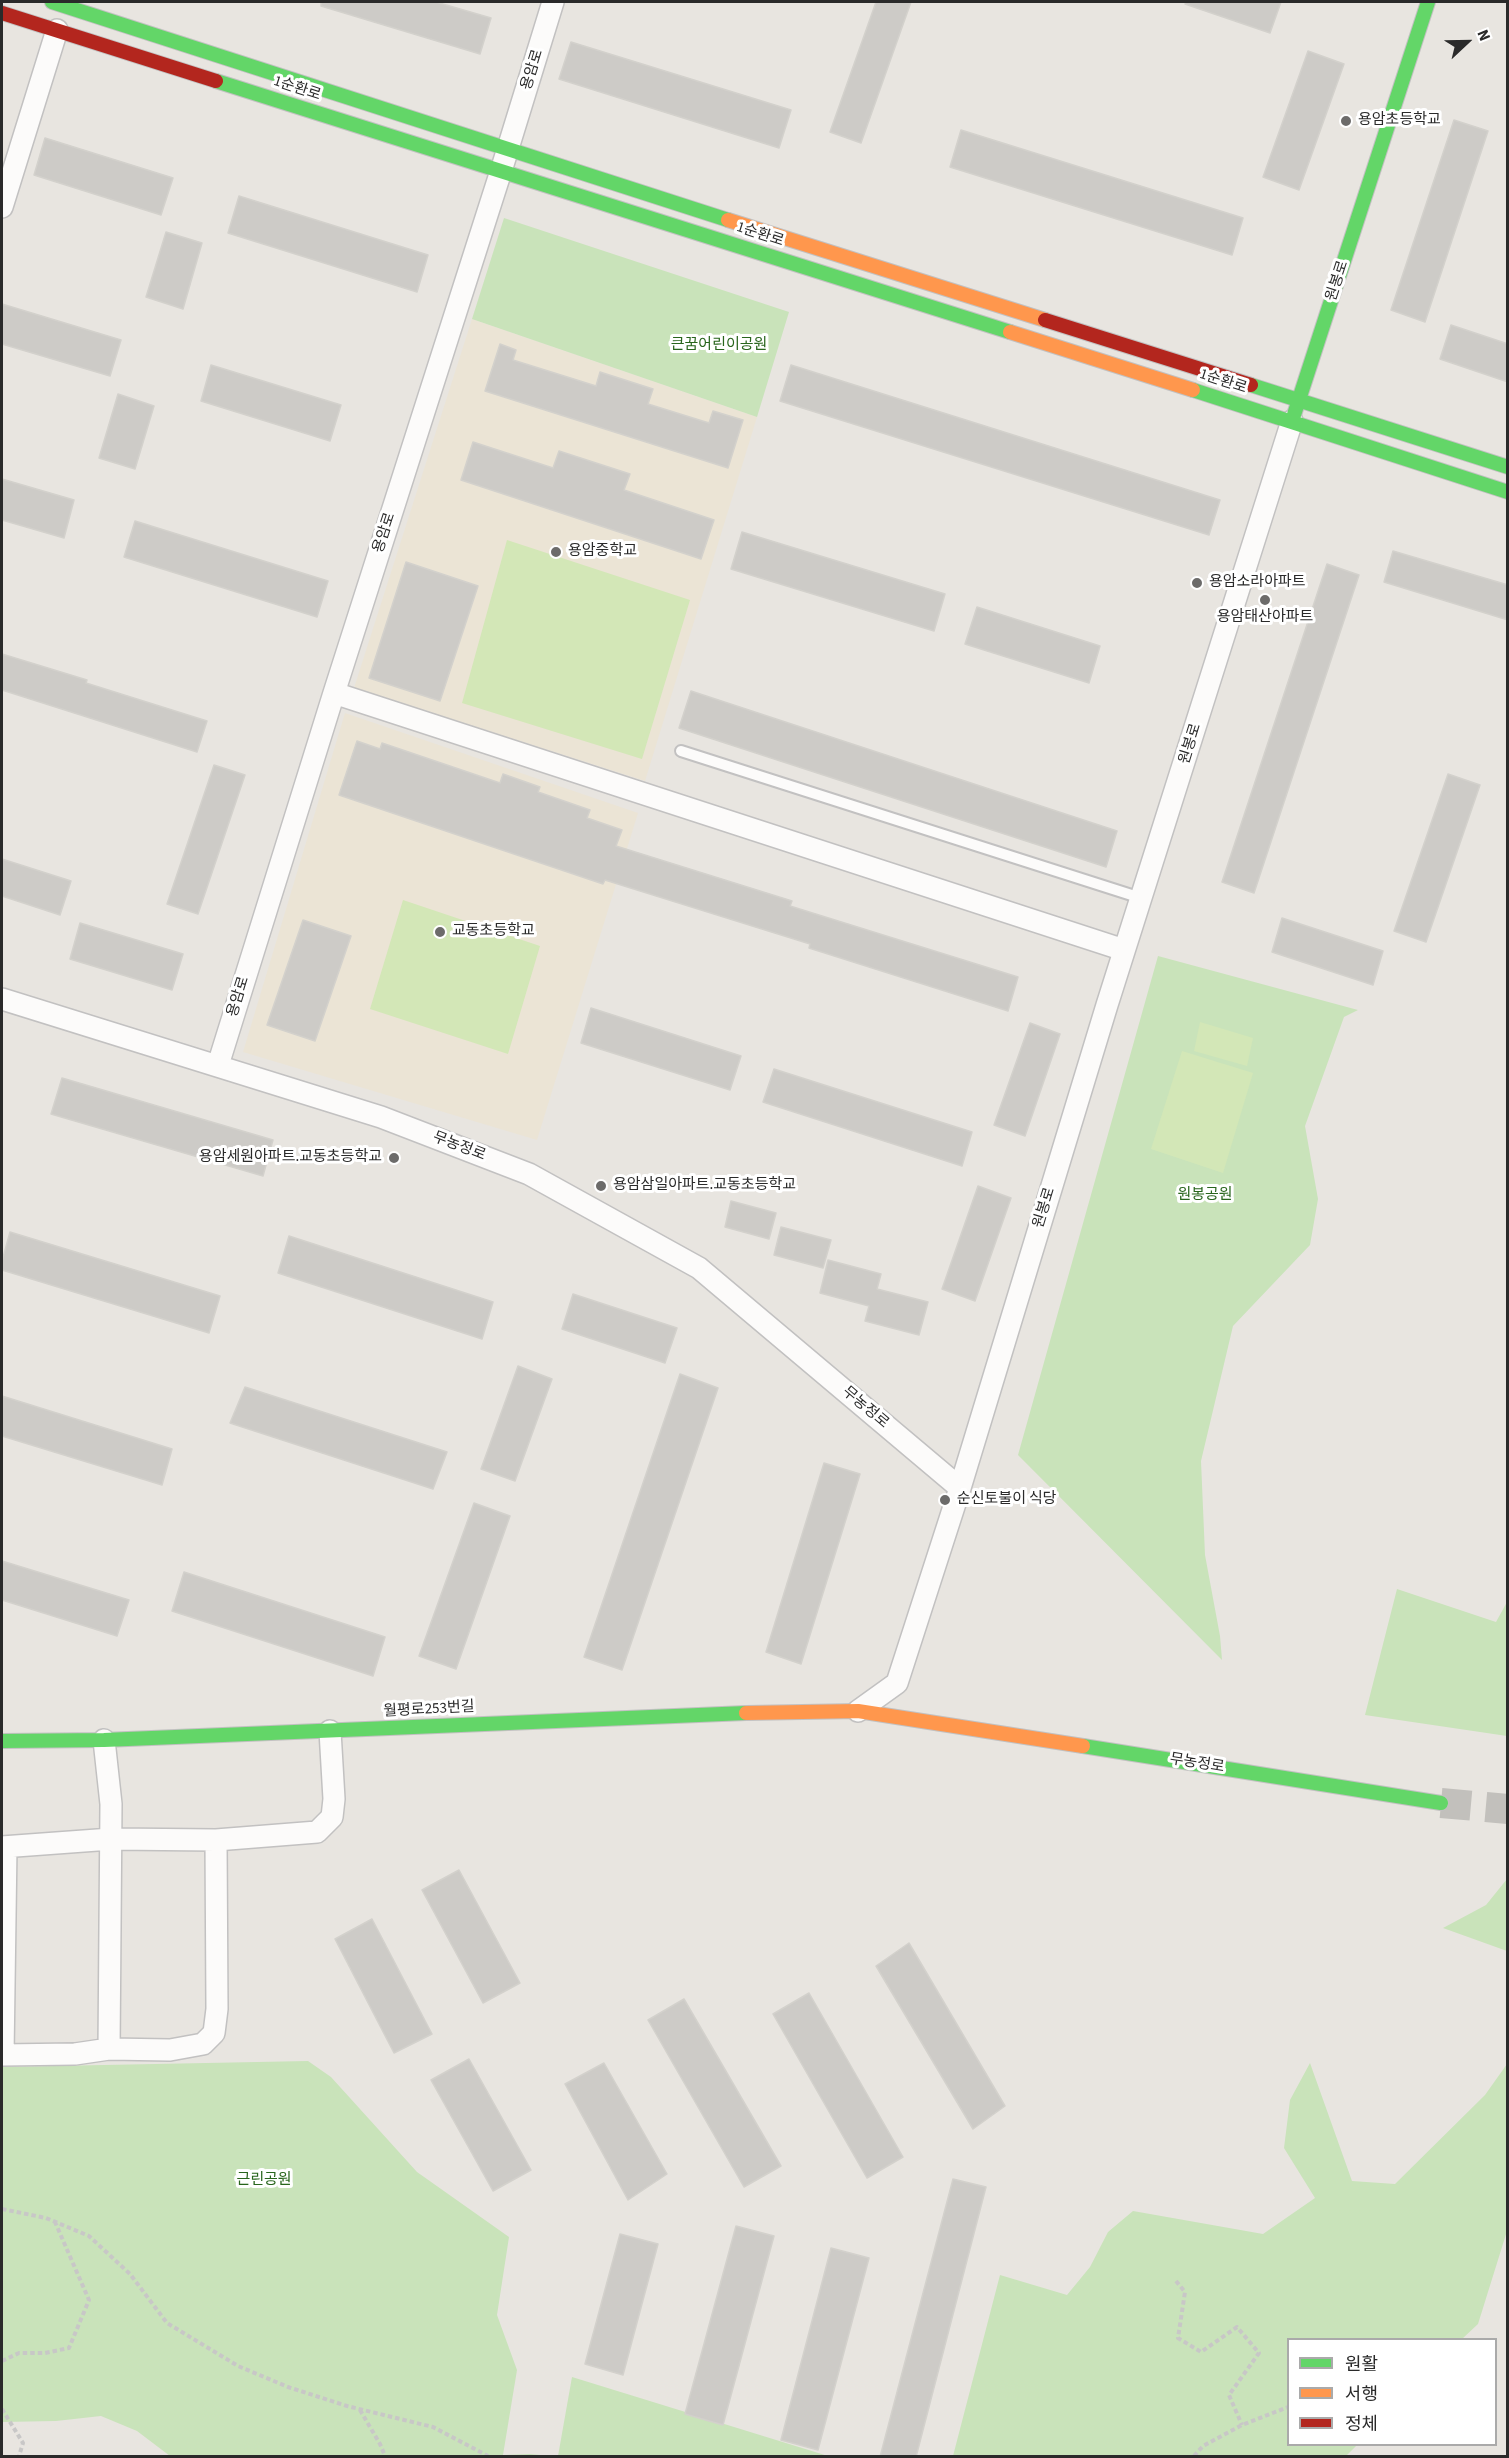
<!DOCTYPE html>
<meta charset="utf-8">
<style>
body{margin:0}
#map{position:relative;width:1509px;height:2458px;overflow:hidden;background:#e8e5e0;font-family:"Source Sans 3","Noto Sans KR",sans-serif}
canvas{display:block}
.frame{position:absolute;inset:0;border:3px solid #2a2a2a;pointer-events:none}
.legend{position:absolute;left:1287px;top:2338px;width:210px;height:108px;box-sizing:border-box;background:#fff;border:2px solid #aaa;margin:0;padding:8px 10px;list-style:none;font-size:18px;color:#2a2a2a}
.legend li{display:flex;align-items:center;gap:12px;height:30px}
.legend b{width:30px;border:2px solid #aaa}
.north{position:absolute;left:1437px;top:12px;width:60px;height:60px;-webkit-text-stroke:4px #fff;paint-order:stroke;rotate:68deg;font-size:16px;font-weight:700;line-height:24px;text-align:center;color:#2a2a2a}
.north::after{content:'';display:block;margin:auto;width:21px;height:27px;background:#2a2a2a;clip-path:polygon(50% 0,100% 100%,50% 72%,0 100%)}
</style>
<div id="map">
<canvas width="1509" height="2458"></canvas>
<div class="frame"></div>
<ul class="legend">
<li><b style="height:8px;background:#63d668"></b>원활</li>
<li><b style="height:8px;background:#ff974d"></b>서행</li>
<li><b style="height:8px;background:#b3261e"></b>정체</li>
</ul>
<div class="north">N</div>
</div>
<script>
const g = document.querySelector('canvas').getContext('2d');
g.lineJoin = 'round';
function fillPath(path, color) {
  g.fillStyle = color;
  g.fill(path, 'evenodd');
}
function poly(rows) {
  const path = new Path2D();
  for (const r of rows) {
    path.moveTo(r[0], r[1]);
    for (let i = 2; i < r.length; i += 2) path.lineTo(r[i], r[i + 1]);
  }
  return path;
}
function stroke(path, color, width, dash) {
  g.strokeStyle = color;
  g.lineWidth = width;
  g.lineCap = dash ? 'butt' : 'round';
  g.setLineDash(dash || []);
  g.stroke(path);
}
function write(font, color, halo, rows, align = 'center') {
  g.font = font + ' "Source Sans 3","Noto Sans KR",sans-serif';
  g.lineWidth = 6;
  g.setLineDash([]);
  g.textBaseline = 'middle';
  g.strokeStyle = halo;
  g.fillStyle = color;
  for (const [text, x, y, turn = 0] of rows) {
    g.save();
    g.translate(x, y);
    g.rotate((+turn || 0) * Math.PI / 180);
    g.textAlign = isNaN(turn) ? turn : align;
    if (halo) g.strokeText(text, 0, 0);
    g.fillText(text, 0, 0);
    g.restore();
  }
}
const education = poly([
 [472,319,757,417,645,781,354,688],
 [345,713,638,813,537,1140,243,1052]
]);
const green = poly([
 [504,218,789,312,757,417,472,319],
 [1158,956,1358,1010,1344,1017,1305,1126,1318,1199,1310,1245,1233,1326,1201,1461,1205,1555,1220,1636,1222,1660,1018,1455],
 [1397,1589,1496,1622,1507,1602,1507,1736,1365,1715],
 [1507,1879,1507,1951,1443,1928,1486,1905],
 [308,2061,331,2077,417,2172,509,2237,497,2315,517,2370,503,2455,530,2454,551,2456,170,2456,137,2431,101,2416,56,2421,2,2422,2,2067],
 [1310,2063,1352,2181,1395,2184,1485,2095,1507,2064,1507,2231,1478,2324,1462,2339,1288,2340,1288,2444,1357,2445,1346,2456,953,2456,1000,2275,1067,2295,1090,2267,1108,2232,1133,2211,1263,2234,1315,2198,1284,2148,1290,2100],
 [572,2377,828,2456,558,2456]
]);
const pitch = poly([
 [507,540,690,600,642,759,462,703],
 [403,900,540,946,508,1054,370,1009],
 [1200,1022,1253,1038,1247,1066,1194,1051],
 [1182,1051,1253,1073,1223,1173,1151,1149]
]);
const building = poly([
 [321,2,436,2,491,18,480,54,321,6,321,2],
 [876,2,911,2,861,143,830,132,876,2],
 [1186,2,1281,2,1270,33,1185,4,1186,2],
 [571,42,791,110,779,148,559,79,571,42],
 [1308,51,1344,64,1299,190,1263,177,1308,51],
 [1454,120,1488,131,1425,322,1391,310,1454,120],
 [961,130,1243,218,1232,255,950,167,961,130],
 [45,138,173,178,161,215,34,175,45,138],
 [239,196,428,255,417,292,228,233,239,196],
 [166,232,202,243,183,309,146,297,166,232],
 [2,304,121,340,110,376,2,344,2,304],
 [1451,325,1508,344,1508,382,1440,359,1451,325],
 [500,344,516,350,513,360,596,386,600,372,653,389,648,404,709,423,713,411,743,420,728,468,485,391,500,344],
 [211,365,341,405,330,441,201,401,211,365],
 [791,365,1220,500,1209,535,780,401,791,365],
 [118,394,154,406,135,469,99,458,118,394],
 [473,442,553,468,559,451,630,474,624,490,714,520,701,559,461,480,473,442],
 [2,479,74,500,64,538,2,520,2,479],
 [135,521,328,581,317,617,124,557,135,521],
 [742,532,945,594,934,631,731,569,742,532],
 [1393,551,1508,585,1508,620,1384,582,1393,551],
 [406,562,478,586,440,701,369,678,406,562],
 [1327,564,1359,575,1254,893,1222,882,1327,564],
 [977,607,1100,646,1089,683,965,644,977,607],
 [2,654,87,680,86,683,207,721,197,752,2,690,2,654],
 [691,691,1117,831,1106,867,679,728,691,691],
 [357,741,380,749,382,743,500,783,503,774,540,787,538,792,590,810,587,818,622,830,616,846,792,901,790,906,1018,977,1008,1011,809,948,810,944,605,880,603,884,339,795,357,741],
 [214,765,245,775,198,914,167,904,214,765],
 [1448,774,1480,785,1426,942,1394,931,1448,774],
 [2,859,71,881,60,915,2,896,2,859],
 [1282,918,1383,951,1373,985,1272,952,1282,918],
 [303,920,351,936,315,1041,267,1025,303,920],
 [80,923,183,954,172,990,70,959,80,923],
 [591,1008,741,1056,730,1090,581,1043,591,1008],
 [1030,1023,1060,1034,1025,1136,994,1125,1030,1023],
 [774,1069,972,1132,962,1166,763,1102,774,1069],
 [62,1078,273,1140,263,1176,51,1114,62,1078],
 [978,1186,1011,1198,975,1301,942,1289,978,1186],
 [731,1201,776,1213,769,1239,725,1227,731,1201],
 [781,1227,831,1240,823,1268,774,1255,781,1227],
 [10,1232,220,1296,209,1333,2,1270,2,1261,10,1232],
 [289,1236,493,1302,482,1339,278,1273,289,1236],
 [828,1260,881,1274,877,1289,928,1302,919,1335,865,1321,869,1306,820,1293,828,1260],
 [573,1294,677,1328,665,1363,562,1329,573,1294],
 [518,1366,552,1379,515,1481,481,1469,518,1366],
 [680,1374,718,1388,622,1670,584,1657,680,1374],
 [245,1387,447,1452,433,1489,230,1423,245,1387],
 [2,1396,172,1449,162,1485,2,1436,2,1396],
 [824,1463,860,1474,801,1664,766,1652,824,1463],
 [474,1503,510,1516,456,1669,419,1656,474,1503],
 [2,1561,129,1600,117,1636,2,1600,2,1561],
 [184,1572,385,1637,373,1676,172,1611,184,1572],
 [459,1870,520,1983,483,2003,422,1890,459,1870],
 [372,1919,432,2034,394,2053,335,1939,372,1919],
 [909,1943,1005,2106,973,2129,876,1966,909,1943],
 [809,1993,903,2157,867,2178,773,2014,809,1993],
 [684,1999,781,2166,744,2187,648,2020,684,1999],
 [469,2059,531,2170,493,2191,431,2080,469,2059],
 [604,2063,667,2174,628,2200,565,2084,604,2063],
 [953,2179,986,2187,916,2457,880,2457,953,2179],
 [736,2226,774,2236,723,2425,685,2414,736,2226],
 [620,2234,658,2244,623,2375,585,2364,620,2234],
 [831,2248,869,2258,818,2450,781,2440,831,2248]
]);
const secondaryTunnel = poly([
 [1441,1803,1508,1809]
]);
const path = poly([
 [2,2209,46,2218,89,2236,130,2274,167,2323,238,2366,288,2387,347,2406,433,2427,488,2456],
 [1176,2281,1185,2292,1178,2338,1201,2352,1237,2327,1259,2353,1229,2395,1242,2425],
 [2,2361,19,2353,45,2353,69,2348,89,2300,55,2222],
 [2,2409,23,2443,19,2456],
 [360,2410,380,2444,385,2456],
 [1194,2456,1203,2446,1242,2425,1288,2407]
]);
const lane = poly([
 [681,751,1141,898]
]);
const street = poly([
 [2,207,57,30],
 [334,693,1124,950],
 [2,999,381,1117,529,1174,699,1268,960,1488],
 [218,1065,334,693,501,171,553,2],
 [858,1711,897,1683,960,1488,1107,1005,1292,421],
 [104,1740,111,1804,109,2049],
 [2,1847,111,1839,216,1840,317,1832,332,1817,334,1799,330,1731],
 [2,2055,75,2054,109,2049,170,2050,203,2044,214,2033,217,2009,216,1840],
 [3,2055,6,1847]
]);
const fast = poly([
 [52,2,728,220],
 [216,81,1010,332],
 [1251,385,1508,467],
 [1193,390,1508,492],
 [1292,421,1428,2],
 [2,1741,104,1740,746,1713],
 [1083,1746,1441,1803]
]);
const slow = poly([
 [728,220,1045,320],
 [1010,332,1193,390],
 [746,1713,858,1711,1083,1746]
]);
const jam = poly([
 [2,13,216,81],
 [1045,320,1251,385]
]);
const markers = [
 [1346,121,6,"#6c6b6a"],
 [556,552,6,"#6c6b6a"],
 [1197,583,6,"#6c6b6a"],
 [1265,600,6,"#6c6b6a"],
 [440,932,6,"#6c6b6a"],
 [394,1158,6,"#6c6b6a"],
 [601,1186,6,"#6c6b6a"],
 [945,1500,6,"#6c6b6a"]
];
const streetNames = [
 ["용암로",533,70,-73],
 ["1순환로",297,89,18],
 ["1순환로",760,235,18],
 ["원봉로",1338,281,-72],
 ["1순환로",1223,382,18],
 ["용암로",385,533,-72],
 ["원봉로",1191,744,-73],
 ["용암로",239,997,-73],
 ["무농정로",459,1147,21],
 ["원봉로",1045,1208,-73],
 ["무농정로",865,1408,40],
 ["월평로253번길",429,1710,-3],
 ["무농정로",1197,1764,9]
];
const poiNames = [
 ["용암초등학교",1358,121],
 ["용암중학교",568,552],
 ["용암소라아파트",1209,583],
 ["용암태산아파트",1265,618,"center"],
 ["교동초등학교",452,932],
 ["용암세원아파트.교동초등학교",382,1158,"right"],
 ["용암삼일아파트.교동초등학교",613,1186],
 ["순신토불이 식당",957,1500]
];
const parkNames = [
 ["큰꿈어린이공원",719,346],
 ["원봉공원",1205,1196],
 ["근린공원",264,2181]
];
fillPath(education, '#ebe4d5');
fillPath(green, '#c9e3ba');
fillPath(pitch, '#d3e7b7');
fillPath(building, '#cdcbc7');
stroke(building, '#d3d1cc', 1.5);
stroke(secondaryTunnel, '#c2c0bc', 30, [30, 15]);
stroke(lane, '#c2c1c1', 14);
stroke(street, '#c2c1c1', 24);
stroke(fast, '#c2c1c1', 16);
stroke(slow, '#c2c1c1', 16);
stroke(jam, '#c2c1c1', 16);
stroke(path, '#c8c7c7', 4, [4.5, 3]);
stroke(lane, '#fcfbfa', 10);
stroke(street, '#fcfbfa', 21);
stroke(fast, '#63d668', 14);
stroke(slow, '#ff974d', 14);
stroke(jam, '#b3261e', 14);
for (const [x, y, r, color] of markers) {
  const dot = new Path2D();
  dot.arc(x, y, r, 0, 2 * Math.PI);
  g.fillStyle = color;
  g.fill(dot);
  stroke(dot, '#fff', 2);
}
write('15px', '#2a2a2a', '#fff', streetNames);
write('15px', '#2a2a2a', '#fff', poiNames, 'left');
write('15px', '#28651c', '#fff', parkNames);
</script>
